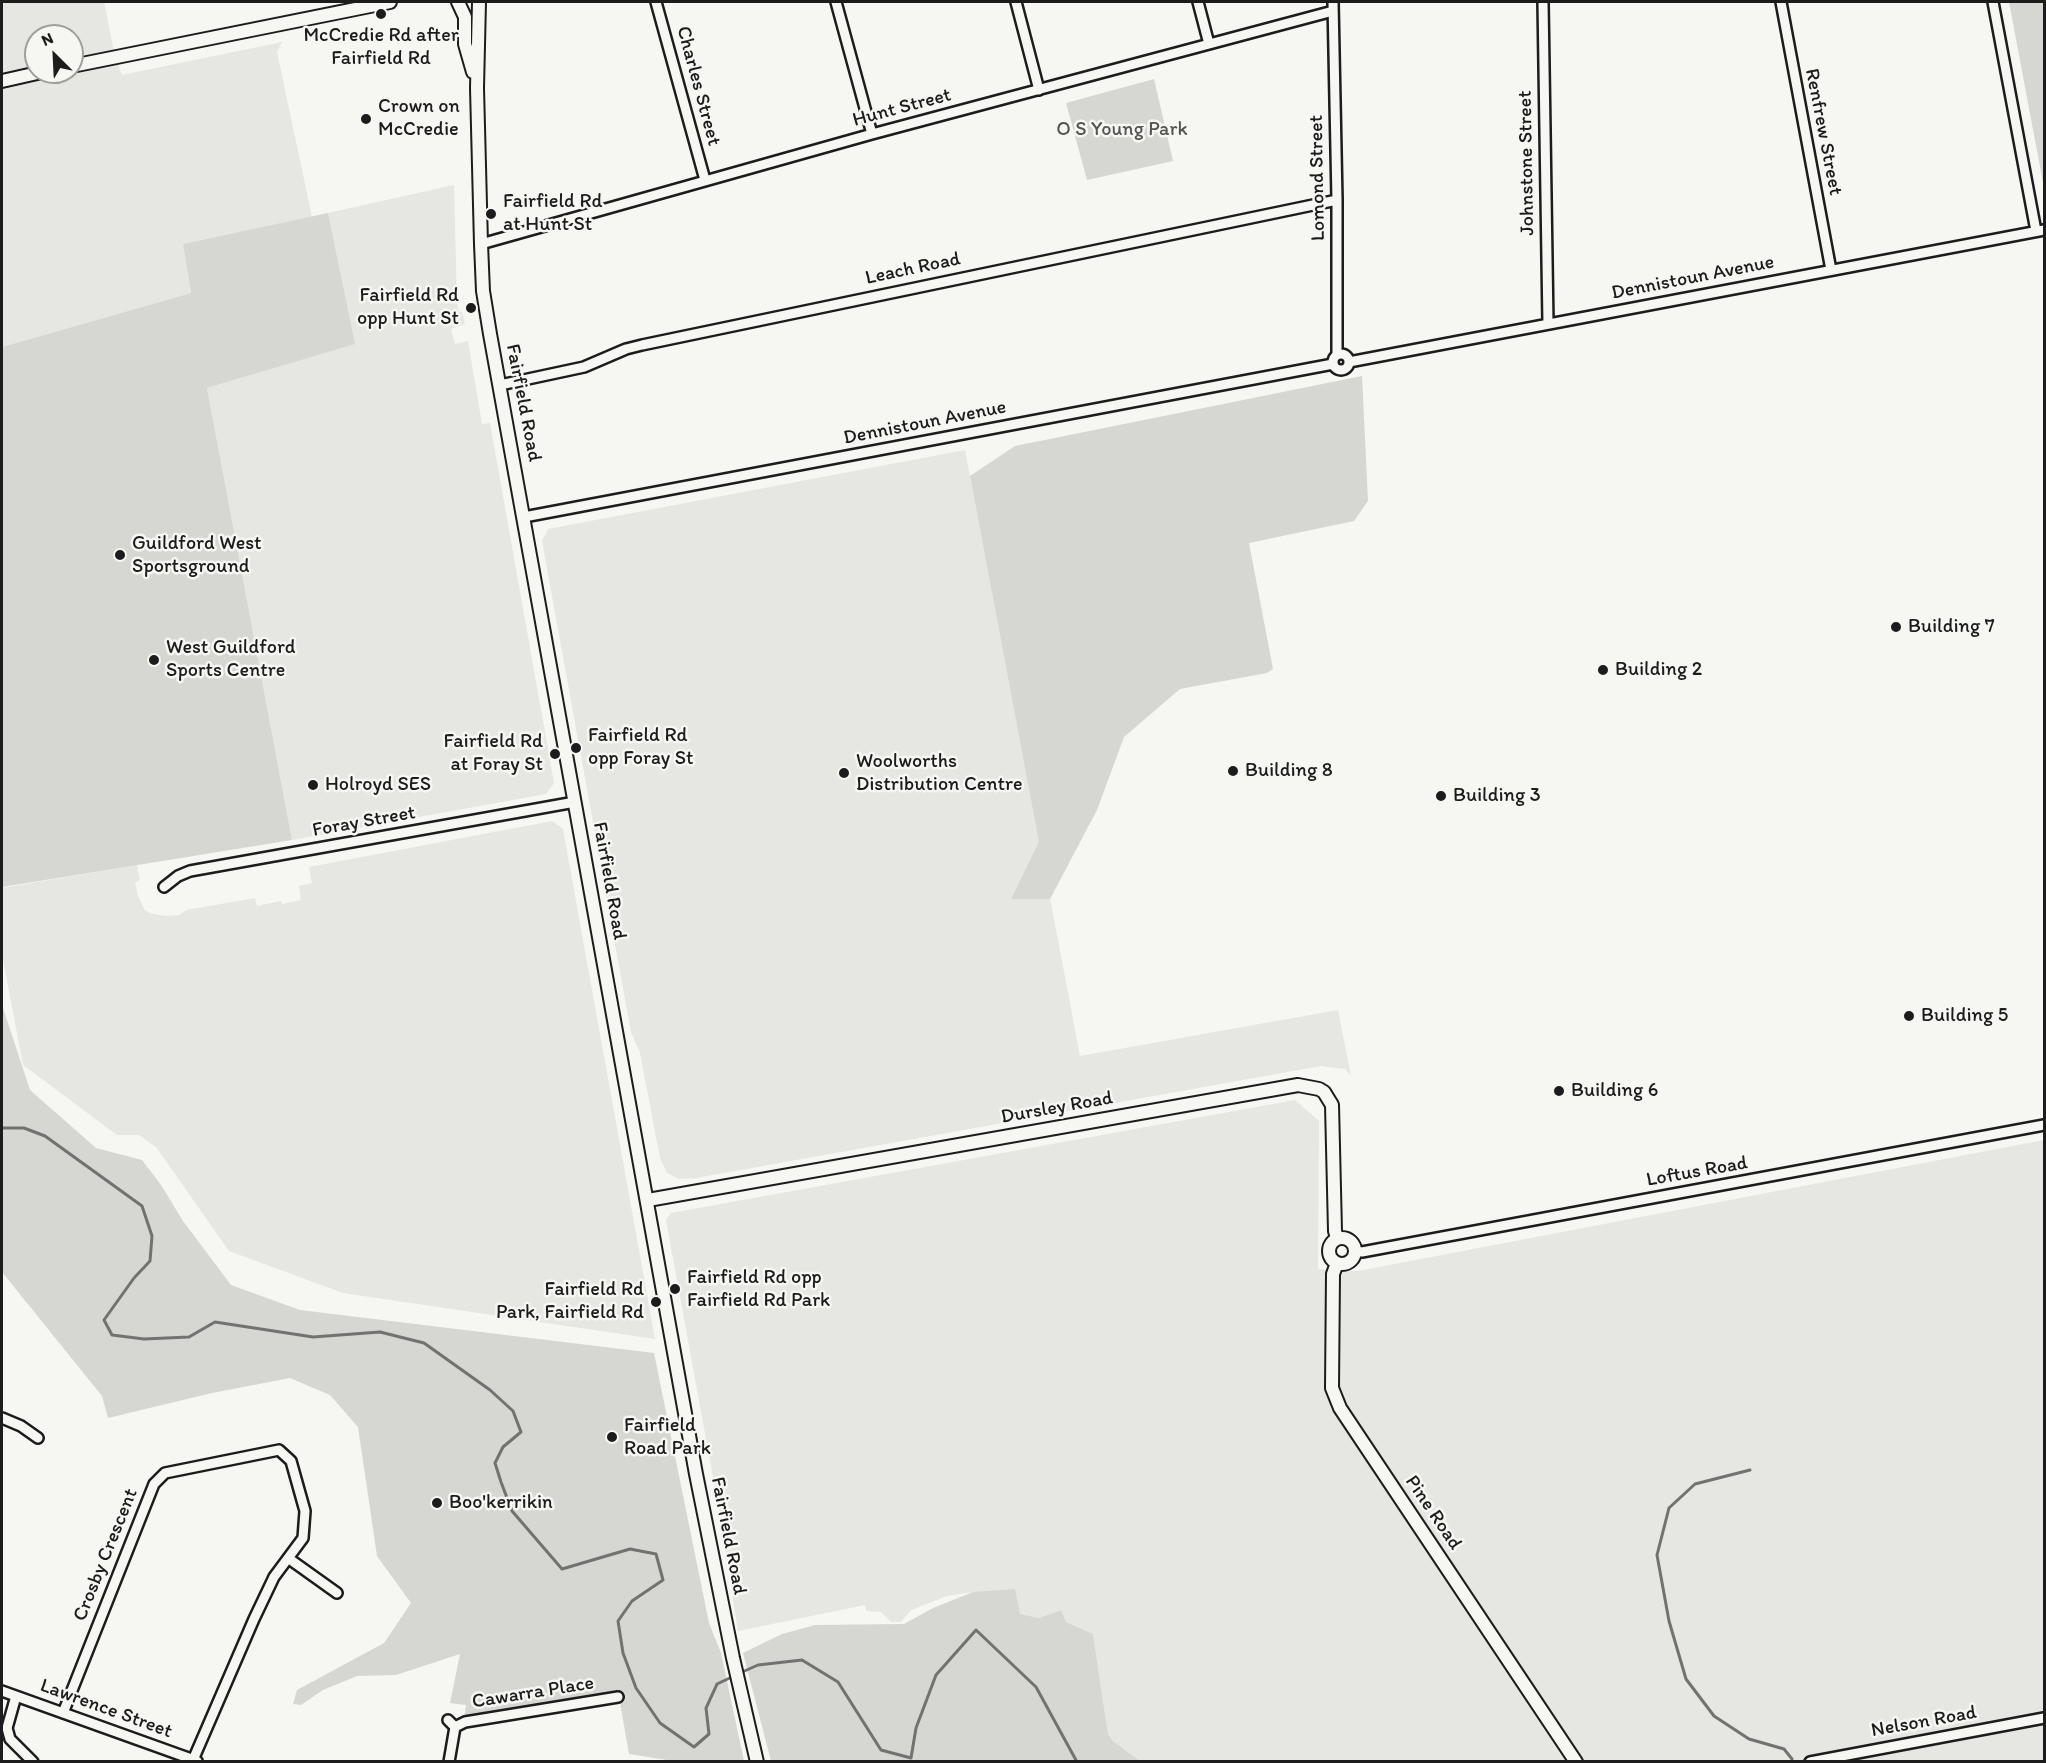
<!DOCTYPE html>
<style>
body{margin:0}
#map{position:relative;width:2046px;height:1763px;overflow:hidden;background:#f6f6f2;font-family:Itim,sans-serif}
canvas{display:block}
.frame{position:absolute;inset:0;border:3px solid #1c1c1c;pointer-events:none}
.north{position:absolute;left:24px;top:24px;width:60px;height:60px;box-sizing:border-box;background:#f6f6f2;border:2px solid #9f9f9c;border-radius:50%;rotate:336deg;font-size:16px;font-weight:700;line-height:24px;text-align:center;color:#1c1c1c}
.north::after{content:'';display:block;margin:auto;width:21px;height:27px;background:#1c1c1c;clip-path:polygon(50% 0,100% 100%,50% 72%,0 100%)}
</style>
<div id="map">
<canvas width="2046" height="1763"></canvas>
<div class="frame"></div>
<div class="north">N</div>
</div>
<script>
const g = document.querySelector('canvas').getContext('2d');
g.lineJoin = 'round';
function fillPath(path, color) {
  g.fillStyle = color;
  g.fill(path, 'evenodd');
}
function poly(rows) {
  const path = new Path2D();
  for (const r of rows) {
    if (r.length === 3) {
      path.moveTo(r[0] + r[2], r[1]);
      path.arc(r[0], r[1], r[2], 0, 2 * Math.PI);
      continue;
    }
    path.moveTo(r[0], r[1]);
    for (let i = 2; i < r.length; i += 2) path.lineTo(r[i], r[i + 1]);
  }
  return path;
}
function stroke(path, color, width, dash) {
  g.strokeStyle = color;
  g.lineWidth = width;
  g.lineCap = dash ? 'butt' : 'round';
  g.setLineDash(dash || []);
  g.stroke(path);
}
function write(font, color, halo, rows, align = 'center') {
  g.font = font + ' Itim,sans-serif';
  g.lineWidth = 5;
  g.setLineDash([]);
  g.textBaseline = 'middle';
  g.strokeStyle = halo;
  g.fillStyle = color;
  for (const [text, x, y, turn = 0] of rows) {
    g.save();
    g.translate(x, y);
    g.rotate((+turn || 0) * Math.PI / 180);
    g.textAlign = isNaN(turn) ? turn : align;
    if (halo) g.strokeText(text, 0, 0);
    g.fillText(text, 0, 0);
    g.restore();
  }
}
const built = poly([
 [2,2,104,2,115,57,122,75,282,42,277,52,312,217,183,244,191,293,2,347],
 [36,36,72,36,72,72,36,72],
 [454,185,457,303,459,312,462,312,465,324,451,329,455,344,468,341,482,424,490,423,554,783,546,794,292,840,207,388,354,344,328,213],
 [965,450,1080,1056,1338,1010,1351,1076,1345,1069,1321,1066,696,1178,679,1179,667,1173,660,1158,640,1053,631,1032,542,541,548,529],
 [552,821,563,829,655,1339,343,1293,229,1251,156,1147,139,1135,117,1135,23,1065,2,954,2,888,137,865,140,880,135,883,138,896,144,909,149,913,165,916,180,915,186,910,255,898,257,906,281,901,282,904,301,900,299,886,312,883,309,867],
 [1295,1100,1319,1121,1318,1269,1358,1271,2044,1140,2044,1761,1140,1761,1113,1741,1108,1734,1093,1634,1066,1622,1061,1610,1039,1618,1020,1614,973,1592,947,1596,911,1610,901,1622,891,1622,881,1612,866,1611,865,1605,738,1631,717,1499,666,1220,671,1213]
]);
const green = poly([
 [2009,2,2044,2,2044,188],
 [1154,79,1173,161,1087,180,1066,103],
 [328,213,355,344,207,388,292,840,2,887,2,347,191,293,183,244],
 [1362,376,1368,501,1354,521,1249,543,1273,669,1267,673,1180,689,1124,737,1097,810,1050,899,1011,899,1039,842,970,476,1015,446],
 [2,1005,30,1090,96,1148,142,1160,161,1185,183,1221,231,1285,300,1310,654,1353,709,1623,721,1653,744,1761,673,1761,629,1754,618,1691,464,1718,466,1705,450,1703,460,1654,396,1675,357,1676,323,1690,301,1705,293,1704,297,1690,384,1643,411,1603,377,1556,358,1427,330,1395,290,1378,212,1393,108,1418,102,1396,2,1272],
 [1015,1589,1020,1614,1039,1618,1061,1610,1066,1622,1093,1634,1108,1734,1113,1741,1140,1761,771,1761,743,1653,782,1634,815,1625,904,1624,933,1608,973,1592]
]);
const stream = poly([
 [2,1128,24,1128,45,1136,142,1206,152,1236,150,1261,134,1278,104,1320,112,1335,144,1339,189,1337,215,1322,313,1337,380,1332,424,1343,490,1390,513,1411,521,1432,503,1447,495,1463,501,1482,512,1511,562,1569,630,1549,656,1554,663,1580,632,1601,618,1621,623,1653,636,1688,660,1723,694,1747,709,1734,706,1708,717,1684,734,1676],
 [1750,1470,1695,1484,1669,1508,1657,1555,1669,1621,1686,1679,1714,1716,1749,1739,1784,1749,1792,1759],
 [740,1673,758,1665,802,1660,838,1682,881,1750,911,1758,916,1728,936,1675,976,1630,1036,1687,1077,1762]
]);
const street = poly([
 [656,2,705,180],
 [836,2,872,134],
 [1016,2,1039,90],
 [1198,2,1209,44],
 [1333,2,1337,200,1337,355],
 [1543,2,1548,324],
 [1781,2,1831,270],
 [1993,2,2036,231],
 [481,244,872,134,1333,11],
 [1341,362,8],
 [1349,362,2044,230],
 [500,385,584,367,626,349,642,345,1337,200],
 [524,517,1333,364],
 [164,887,178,876,190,871,575,802],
 [1355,1251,1362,1252,2044,1125],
 [2,1418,21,1426,38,1438],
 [288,1558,337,1593],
 [2,1691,197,1761],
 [16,1696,7,1728,10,1739,33,1762],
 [63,1713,154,1484,165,1473,279,1450,291,1461,305,1511,303,1538,274,1577,254,1619,193,1760],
 [448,1720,455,1727,449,1762],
 [455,1727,465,1722,618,1697],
 [1810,1762,2044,1718]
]);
const secondary = poly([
 [458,2,465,17,465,44,473,72],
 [479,2,477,88,481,244,483,291,490,334,696,1474,733,1658,757,1762],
 [72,66,390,2],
 [2,81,42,72],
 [648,1200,1298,1085,1319,1089,1324,1092,1332,1105,1335,1231,1337,1238],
 [1342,1251,13],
 [1337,1263,1333,1274,1332,1388,1340,1408,1576,1762]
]);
const markers = [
 [381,14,6,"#1c1c1c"],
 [366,119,6,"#1c1c1c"],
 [491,214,6,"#1c1c1c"],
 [471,308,6,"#1c1c1c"],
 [120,555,6,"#1c1c1c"],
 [1896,627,6,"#1c1c1c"],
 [154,660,6,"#1c1c1c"],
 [1603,670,6,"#1c1c1c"],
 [576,748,6,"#1c1c1c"],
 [555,754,6,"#1c1c1c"],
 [1233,771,6,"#1c1c1c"],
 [844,773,6,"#1c1c1c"],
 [313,785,6,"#1c1c1c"],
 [1441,796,6,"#1c1c1c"],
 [1909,1016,6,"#1c1c1c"],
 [1559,1091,6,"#1c1c1c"],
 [675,1289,6,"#1c1c1c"],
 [656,1302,6,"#1c1c1c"],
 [612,1437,6,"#1c1c1c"],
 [437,1503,6,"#1c1c1c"]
];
const poiNames = [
 ["McCredie Rd after",381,36,"center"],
 ["Fairfield Rd",381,59,"center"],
 ["Crown on",378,107],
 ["McCredie",378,130],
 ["Fairfield Rd",503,202],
 ["at Hunt St",503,225],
 ["Fairfield Rd",459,296,"right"],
 ["opp Hunt St",459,319,"right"],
 ["Guildford West",132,544],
 ["Sportsground",132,567],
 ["Building 7",1908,627],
 ["West Guildford",166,648],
 ["Sports Centre",166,671],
 ["Building 2",1615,670],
 ["Fairfield Rd",588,736],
 ["opp Foray St",588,759],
 ["Fairfield Rd",543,742,"right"],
 ["at Foray St",543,765,"right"],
 ["Woolworths",856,762],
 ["Distribution Centre",856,785],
 ["Building 8",1245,771],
 ["Holroyd SES",325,785],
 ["Building 3",1453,796],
 ["Building 5",1921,1016],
 ["Building 6",1571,1091],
 ["Fairfield Rd opp",687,1278],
 ["Fairfield Rd Park",687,1301],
 ["Fairfield Rd",644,1290,"right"],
 ["Park, Fairfield Rd",644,1313,"right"],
 ["Fairfield",624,1426],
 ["Road Park",624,1449],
 ["Boo'kerrikin",449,1503]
];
const streetNames = [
 ["Charles Street",698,86,75],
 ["Hunt Street",902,108,-15],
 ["Renfrew Street",1823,132,79],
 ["Johnstone Street",1527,163,-91],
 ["Lomond Street",1318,178,-91],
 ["Leach Road",913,269,-12],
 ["Dennistoun Avenue",1693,278,-11],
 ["Fairfield Road",523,403,79],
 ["Dennistoun Avenue",925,423,-11],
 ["Foray Street",364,822,-10],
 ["Fairfield Road",609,881,80],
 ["Dursley Road",1057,1108,-10],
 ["Loftus Road",1697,1172,-10],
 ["Pine Road",1433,1513,56],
 ["Fairfield Road",728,1536,79],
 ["Crosby Crescent",106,1555,-68],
 ["Cawarra Place",533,1693,-9],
 ["Lawrence Street",106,1709,20],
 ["Nelson Road",1924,1722,-10]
];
const parkNames = [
 ["O S Young Park",1122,130]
];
fillPath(built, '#e6e6e2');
fillPath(green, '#d6d6d2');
stroke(stream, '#727271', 3);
stroke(street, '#1c1c1c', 14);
stroke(secondary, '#1c1c1c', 16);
stroke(street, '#f6f6f2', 9);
stroke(secondary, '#f6f6f2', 12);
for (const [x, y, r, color] of markers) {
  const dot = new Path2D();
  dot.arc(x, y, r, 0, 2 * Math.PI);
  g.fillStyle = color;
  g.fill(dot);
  stroke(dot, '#f6f6f2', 2);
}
write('20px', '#1c1c1c', '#f6f6f2', poiNames, 'left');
write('20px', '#1c1c1c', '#f6f6f2', streetNames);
write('20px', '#545453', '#f6f6f2', parkNames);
</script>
